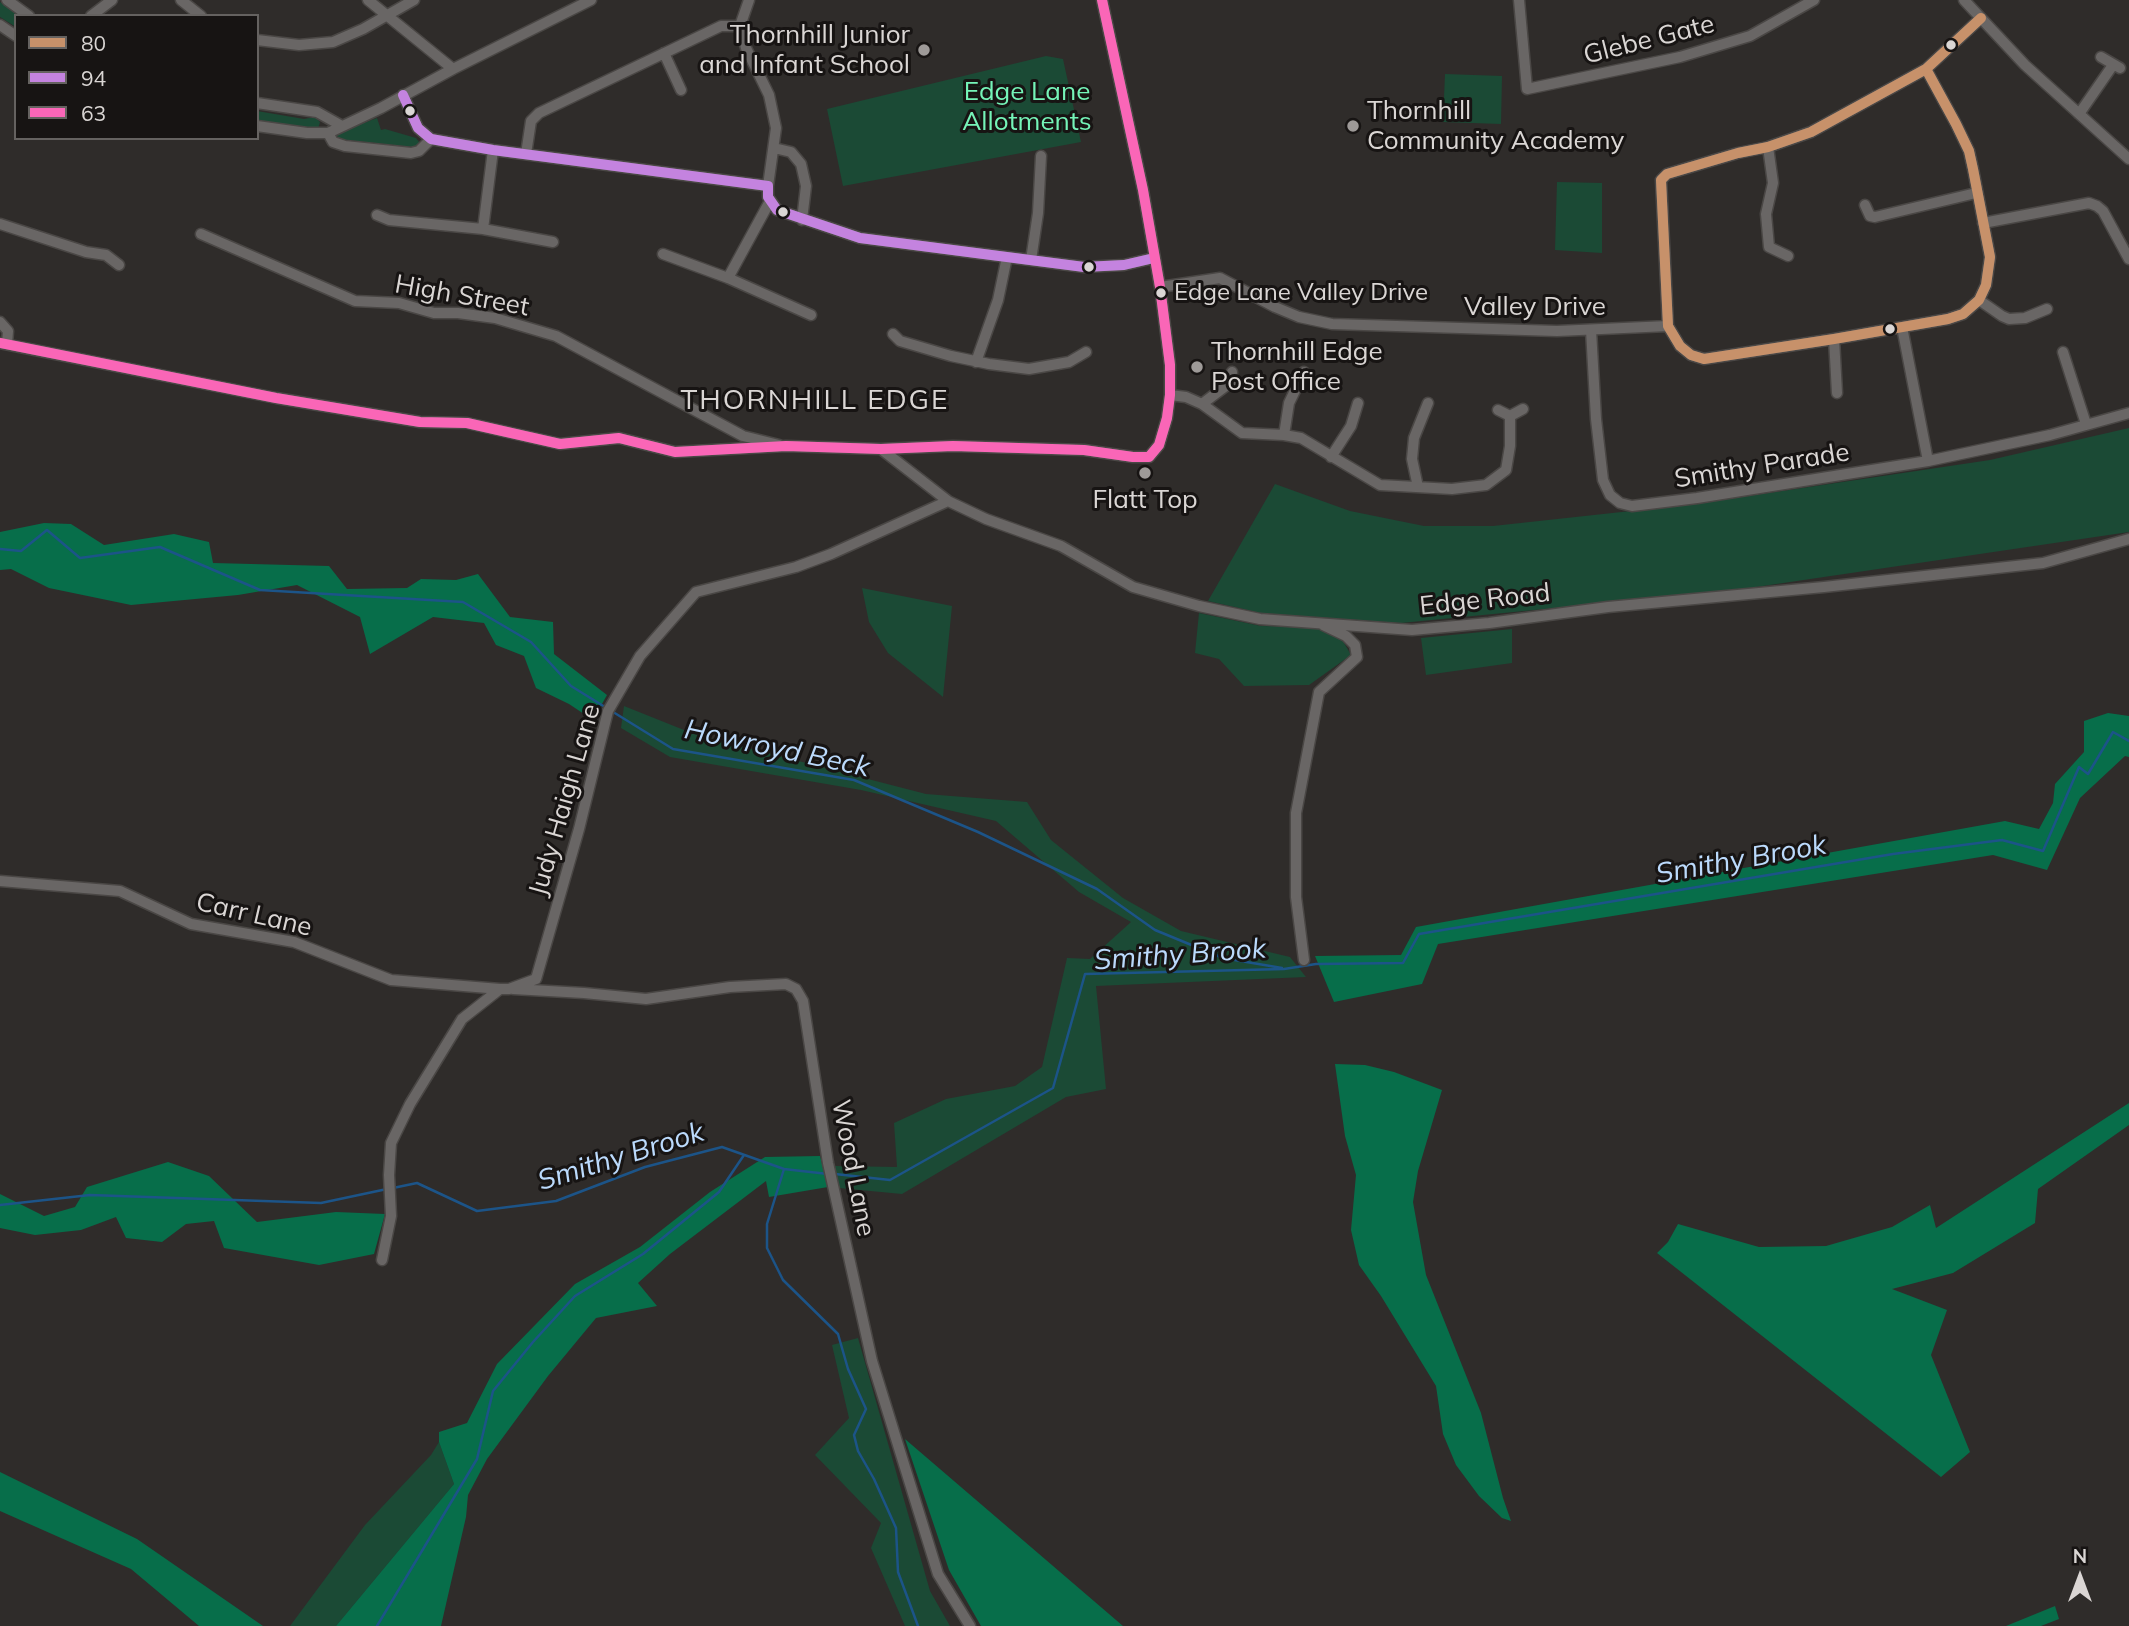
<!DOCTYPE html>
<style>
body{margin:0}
#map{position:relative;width:2129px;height:1626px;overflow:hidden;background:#2f2c2a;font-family:Mulish,sans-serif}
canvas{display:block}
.legend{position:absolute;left:14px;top:14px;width:245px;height:126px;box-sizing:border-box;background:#171413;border:2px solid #656260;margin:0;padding:9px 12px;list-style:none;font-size:21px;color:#dad6d4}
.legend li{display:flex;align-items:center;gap:14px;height:35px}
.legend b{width:35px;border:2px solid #656260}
.north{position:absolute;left:2045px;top:1542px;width:70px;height:70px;-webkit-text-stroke:5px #171413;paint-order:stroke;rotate:0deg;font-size:19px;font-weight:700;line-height:28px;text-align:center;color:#dad6d4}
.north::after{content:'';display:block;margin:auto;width:24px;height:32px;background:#dad6d4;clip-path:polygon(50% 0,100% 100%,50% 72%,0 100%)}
</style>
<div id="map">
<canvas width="2129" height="1626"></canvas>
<ul class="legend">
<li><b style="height:9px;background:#c7916a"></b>80</li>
<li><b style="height:9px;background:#c483df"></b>94</li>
<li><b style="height:9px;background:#fa66b7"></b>63</li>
</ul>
<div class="north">N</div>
</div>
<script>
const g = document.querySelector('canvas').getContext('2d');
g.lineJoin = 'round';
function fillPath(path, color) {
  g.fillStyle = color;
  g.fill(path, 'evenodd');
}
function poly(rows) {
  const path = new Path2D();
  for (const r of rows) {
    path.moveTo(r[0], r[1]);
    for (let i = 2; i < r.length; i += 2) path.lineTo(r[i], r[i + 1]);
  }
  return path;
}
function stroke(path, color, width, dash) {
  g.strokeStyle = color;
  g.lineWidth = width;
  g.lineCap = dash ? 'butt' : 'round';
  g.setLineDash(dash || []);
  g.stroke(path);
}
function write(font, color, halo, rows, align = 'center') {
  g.font = font + ' Mulish,sans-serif';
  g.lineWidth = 6;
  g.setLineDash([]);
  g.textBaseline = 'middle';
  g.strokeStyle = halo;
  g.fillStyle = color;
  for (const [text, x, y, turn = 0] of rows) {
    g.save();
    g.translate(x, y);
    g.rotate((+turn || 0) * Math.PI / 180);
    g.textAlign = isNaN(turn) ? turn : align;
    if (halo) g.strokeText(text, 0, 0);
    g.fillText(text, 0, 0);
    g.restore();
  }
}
const green = poly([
 [0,2,20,16,16,16,16,27,0,17],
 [1046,56,1063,59,1081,142,843,186,827,109],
 [1445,74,1502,76,1501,124,1443,122],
 [257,111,304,119,315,117,320,122,318,129,308,129,257,121],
 [377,118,381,130,385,129,416,138,420,143,413,147,338,139,337,136,340,132],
 [1557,182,1602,183,1602,253,1555,250],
 [2129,428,2129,532,1729,591,1401,623,1261,613,1208,601,1275,484,1350,511,1424,526,1493,526,1695,504,1990,460],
 [862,588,952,606,943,697,888,653,869,622],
 [1199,613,1261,626,1317,627,1343,641,1351,655,1309,685,1244,686,1219,659,1195,653],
 [1512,629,1512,663,1426,675,1421,638],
 [624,706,694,734,926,794,1027,802,1051,840,1123,898,1181,931,1290,957,1306,977,1096,986,1106,1089,1066,1097,902,1194,839,1188,835,1166,897,1167,894,1123,946,1099,1015,1086,1042,1067,1067,958,1090,959,1131,922,1079,892,996,821,861,790,670,757,621,728],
 [858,1338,930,1591,950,1626,905,1626,871,1548,881,1523,815,1455,849,1418,832,1345],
 [439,1442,454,1484,336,1626,290,1626,365,1525,431,1455]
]);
const forest = poly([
 [44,523,71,524,104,545,174,534,209,542,213,563,329,566,347,589,407,588,421,579,456,580,478,574,510,617,553,622,554,654,607,695,593,720,569,704,536,688,524,656,496,645,484,623,433,617,370,654,360,617,297,585,238,595,131,605,49,588,11,569,0,570,0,532],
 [2108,713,2129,716,2129,757,2125,756,2080,798,2047,870,1993,855,1438,944,1422,984,1334,1002,1315,956,1401,955,1416,927,2005,821,2039,829,2053,803,2055,784,2084,752,2084,721],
 [1335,1064,1365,1065,1394,1072,1442,1090,1418,1171,1413,1202,1426,1275,1481,1413,1503,1498,1511,1521,1502,1518,1479,1496,1456,1465,1443,1434,1436,1386,1381,1296,1359,1265,1351,1230,1356,1175,1345,1136],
 [2129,1103,2129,1125,2038,1189,2035,1223,1953,1273,1892,1289,1947,1310,1931,1355,1970,1452,1941,1477,1657,1253,1668,1242,1678,1224,1759,1247,1826,1246,1892,1227,1930,1205,1936,1228],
 [820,1156,828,1187,769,1197,766,1181,670,1254,638,1283,657,1306,596,1318,548,1376,487,1459,468,1495,466,1517,441,1626,336,1626,454,1484,439,1442,439,1432,467,1423,497,1364,575,1284,640,1247,710,1192,765,1157],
 [168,1162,209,1176,257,1222,336,1212,385,1214,374,1254,319,1265,224,1248,214,1221,186,1224,162,1242,126,1238,116,1217,81,1230,35,1235,0,1228,0,1194,44,1216,75,1207,87,1187],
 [905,1439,1123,1626,981,1626,949,1570],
 [0,1472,137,1539,263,1626,199,1626,131,1569,0,1511],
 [2055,1606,2059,1619,2041,1626,2006,1626]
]);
const stream = poly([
 [0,549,21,551,47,530,80,558,160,547,260,590,463,602,531,642,571,686,673,749,854,780,978,832,1097,889,1155,930,1223,958,1282,968],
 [784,1169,767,1224,767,1248,783,1280,838,1334,848,1369,866,1409,854,1435,858,1451,874,1479,896,1528,898,1572,918,1626],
 [835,1174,890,1180,1053,1088,1085,974,1284,969,1316,964,1403,963,1419,934,1893,854,2002,840,2043,851,2079,767,2088,774,2113,732,2129,741],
 [393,1188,417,1183,477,1211,556,1201,645,1167,722,1147,784,1169,828,1174],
 [0,1205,90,1195,321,1203,387,1189],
 [377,1626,477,1459,493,1391,533,1342,575,1296,643,1254,719,1192,744,1155]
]);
const minor = poly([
 [7,0,29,16],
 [181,0,201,16],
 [368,0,453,69],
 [1519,0,1527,89,1680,57,1750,36,1814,0],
 [1964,0,2025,65,2129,159],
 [91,16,112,0],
 [0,25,16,36],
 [740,26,749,0],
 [257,40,299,45,333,42,363,29,414,0],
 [664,53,681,90],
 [2101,57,2120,68],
 [1926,69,1956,124,1969,151,1973,169,1990,257,1986,285,1979,300,1963,314,1948,319,1834,339,1704,359,1691,355,1680,346,1668,326,1661,180,1667,174,1738,153,1768,147,1811,132,1926,69,1981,18],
 [403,95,418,128,431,139,493,150,768,186,768,197,777,210,860,238,1084,267,1124,265,1154,258],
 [257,103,317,112,342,126],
 [2079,114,2113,65],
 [257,126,307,133,328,133,381,108,453,69,591,0],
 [328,133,333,142,345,146,411,153,419,151,431,139],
 [1768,147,1773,183,1766,214,1769,247,1788,256],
 [774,148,791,152,801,164,806,186,802,220],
 [526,154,531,121,539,113,721,26,740,26,746,48,769,95,776,128,768,186],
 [1865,205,1870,216,1875,217,1976,193],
 [377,215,389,220,483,229,493,150],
 [1983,223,2089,203,2097,206,2103,211,2129,259],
 [0,224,86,252,106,255,119,265],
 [483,229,553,242],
 [201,234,355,301,399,303,434,313,458,313,495,318,556,336,743,436,779,445],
 [663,254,728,278,811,315],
 [1031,260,1038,213,1041,156],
 [728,278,770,201],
 [1160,287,1220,278,1275,307,1299,317,1332,324,1557,331,1668,326],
 [1979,300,2002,316,2009,319,2025,318,2047,309],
 [0,322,8,331,7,344],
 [1902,327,1928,461],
 [1591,330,1596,419,1603,480,1610,495,1620,503,1632,506,1697,498,1928,461,2050,435,2129,413],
 [893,334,900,341,951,356,989,364,1029,369,1069,362,1086,352],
 [1834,339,1837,393],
 [0,343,276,398,420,422,467,423,560,444,619,438,675,452,786,446,881,449,953,446,1084,450,1133,457,1149,457,1159,445,1167,418,1170,395,1170,365,1160,287,1143,190,1102,0],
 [2063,352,2086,424],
 [976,362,998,300,1007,257],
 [1170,395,1186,397,1202,404,1242,433,1284,435,1301,438,1380,485,1452,489,1486,485,1506,470,1510,446,1510,416,1523,409],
 [1202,404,1231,382,1232,372],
 [1498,410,1510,416],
 [1284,435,1289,403,1304,372],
 [881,449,948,501,986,519,1061,546,1133,587,1199,606,1260,619,1412,630,1489,623,1608,607,1824,587,2043,563,2129,539],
 [1331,457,1351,426,1358,403],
 [1418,487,1412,459,1414,438,1428,403],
 [0,881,120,891,191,924,294,942,391,980,500,989],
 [1304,960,1296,897,1296,813,1319,692,1357,657,1355,645,1346,636,1323,625],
 [513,989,584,993,646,999,730,987,786,984,796,989,803,1001,828,1163,872,1361,938,1574,970,1626],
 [382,1260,391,1216,389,1175,391,1143,410,1104,462,1019,500,989,509,989,536,979,579,829,608,711,640,656,696,592,796,567,831,554,948,501]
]);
const bus1 = poly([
 [1926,69,1956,124,1969,151,1973,169,1990,257,1986,285,1979,300,1963,314,1948,319,1834,339,1704,359,1691,355,1680,346,1668,326,1661,180,1667,174,1738,153,1768,147,1811,132,1926,69,1981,18]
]);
const bus2 = poly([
 [403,95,418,128,431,139,493,150,768,186,768,197,777,210,860,238,1084,267,1124,265,1154,258]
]);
const bus3 = poly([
 [0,343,276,398,420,422,467,423,560,444,619,438,675,452,786,446,881,449,953,446,1084,450,1133,457,1149,457,1159,445,1167,418,1170,395,1170,365,1160,287,1143,190,1102,0]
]);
const markers = [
 [1951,45,6,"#dad6d4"],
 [924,50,7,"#9e9a98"],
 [410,111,6,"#dad6d4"],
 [1353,126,7,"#9e9a98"],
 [783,212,6,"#dad6d4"],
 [1089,267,6,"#dad6d4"],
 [1161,293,6,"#dad6d4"],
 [1890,329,6,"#dad6d4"],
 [1197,367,7,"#9e9a98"],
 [1145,473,7,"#9e9a98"]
];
const busNames = [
 ["Edge Lane Valley Drive",1174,293]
];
const poiNames = [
 ["Thornhill Junior",910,35,"right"],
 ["and Infant School",910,65,"right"],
 ["Thornhill",1367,111],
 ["Community Academy",1367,141],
 ["Thornhill Edge",1211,352],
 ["Post Office",1211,382],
 ["Flatt Top",1145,500,"center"]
];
const streetNames = [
 ["Glebe Gate",1649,40,-14],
 ["High Street",462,296,10],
 ["Valley Drive",1535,307],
 ["Smithy Parade",1762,466,-9],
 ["Edge Road",1485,600,-6],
 ["Judy Haigh Lane",565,800,-74],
 ["Carr Lane",254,915,13],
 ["Wood Lane",853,1168,79]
];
const parkNames = [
 ["Edge Lane",1027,92],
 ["Allotments",1027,122]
];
const neighbourhoodNames = [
 ["THORNHILL EDGE",815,401]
];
const waterNames = [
 ["Howroyd Beck",777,749,12],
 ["Smithy Brook",1741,860,-10],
 ["Smithy Brook",1180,955,-4],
 ["Smithy Brook",621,1157,-17]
];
fillPath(green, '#1b4a35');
fillPath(forest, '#076e4a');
stroke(stream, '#1c5488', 2.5);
stroke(minor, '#4a4745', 13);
stroke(minor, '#696665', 10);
stroke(bus1, '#c7916a', 10);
stroke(bus2, '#c483df', 10);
stroke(bus3, '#fa66b7', 10);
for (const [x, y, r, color] of markers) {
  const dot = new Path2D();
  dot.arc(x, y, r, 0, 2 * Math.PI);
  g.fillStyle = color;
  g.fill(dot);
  stroke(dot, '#171413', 2.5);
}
write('24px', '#dad6d4', '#171413', busNames, 'left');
write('26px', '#dad6d4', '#171413', poiNames, 'left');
write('26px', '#dad6d4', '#171413', streetNames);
write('26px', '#75f4b8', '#171413', parkNames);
g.letterSpacing = '2px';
write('28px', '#dad6d4', '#171413', neighbourhoodNames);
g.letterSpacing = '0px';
write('italic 28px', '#bbdafc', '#171413', waterNames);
</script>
